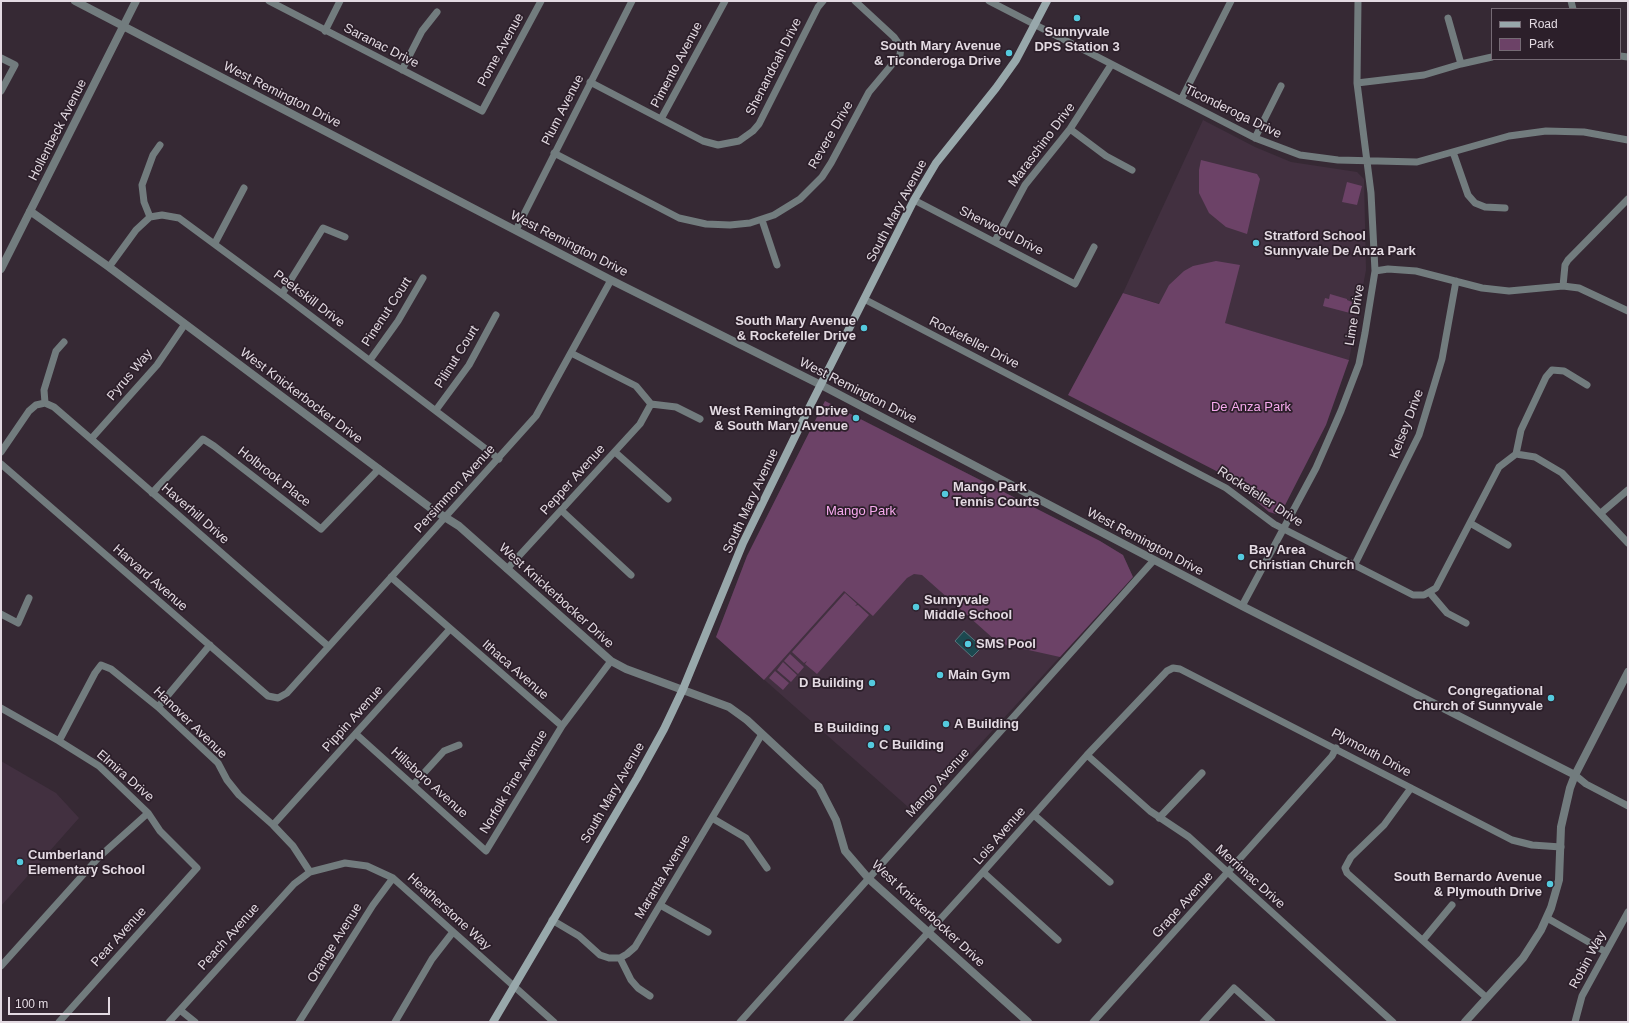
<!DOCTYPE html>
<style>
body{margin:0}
#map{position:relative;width:1629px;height:1023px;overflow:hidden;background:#362934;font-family:Arial,sans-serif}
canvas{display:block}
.frame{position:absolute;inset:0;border:2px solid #e3dae2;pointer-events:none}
.legend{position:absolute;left:1491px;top:8px;width:130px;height:52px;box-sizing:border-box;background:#2c1f2a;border:1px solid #756a74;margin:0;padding:5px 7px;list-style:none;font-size:12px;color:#e3dae2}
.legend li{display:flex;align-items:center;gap:8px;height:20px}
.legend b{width:20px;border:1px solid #756a74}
.scale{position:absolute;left:8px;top:997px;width:102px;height:18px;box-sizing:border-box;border:2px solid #e3dae2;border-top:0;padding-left:5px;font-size:12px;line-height:14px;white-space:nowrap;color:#e3dae2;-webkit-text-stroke:3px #2c1f2a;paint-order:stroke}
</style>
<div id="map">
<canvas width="1629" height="1023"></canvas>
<div class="frame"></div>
<ul class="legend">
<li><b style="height:5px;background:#98a8ab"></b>Road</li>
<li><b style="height:11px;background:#6c4267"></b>Park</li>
</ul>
<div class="scale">100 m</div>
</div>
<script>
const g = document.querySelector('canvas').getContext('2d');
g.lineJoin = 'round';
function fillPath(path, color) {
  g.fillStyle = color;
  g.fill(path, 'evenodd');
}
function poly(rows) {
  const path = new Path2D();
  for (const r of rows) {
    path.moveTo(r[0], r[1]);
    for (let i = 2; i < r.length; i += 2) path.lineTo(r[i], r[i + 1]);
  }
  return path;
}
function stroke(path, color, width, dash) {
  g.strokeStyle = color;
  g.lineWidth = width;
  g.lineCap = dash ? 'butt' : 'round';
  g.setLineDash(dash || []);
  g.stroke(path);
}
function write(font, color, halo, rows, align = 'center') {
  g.font = font + ' Arial,sans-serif';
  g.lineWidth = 3.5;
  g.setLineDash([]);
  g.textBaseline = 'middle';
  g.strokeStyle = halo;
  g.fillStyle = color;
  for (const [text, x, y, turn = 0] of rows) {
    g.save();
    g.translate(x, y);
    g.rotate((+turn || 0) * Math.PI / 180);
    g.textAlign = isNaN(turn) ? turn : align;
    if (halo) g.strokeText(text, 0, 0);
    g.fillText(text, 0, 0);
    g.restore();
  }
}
const built = poly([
 [1203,120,1255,147,1291,162,1357,172,1364,179,1366,270,1349,360,1123,293],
 [825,401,1100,541,1123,555,1133,577,916,814,716,637,747,556],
 [1,761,56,793,79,818,1,906]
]);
const green = poly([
 [1201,160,1257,174,1260,179,1247,234,1226,227,1209,213,1199,193,1199,170],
 [1347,182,1362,186,1357,205,1342,202],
 [1216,261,1240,265,1225,323,1349,360,1326,425,1281,513,1276,514,1269,512,1228,477,1068,395,1123,293,1159,304,1169,285,1184,271,1193,266],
 [1330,294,1347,299,1347,300,1352,302,1350,313,1323,306,1325,298,1329,299],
 [825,401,1100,541,1123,555,1133,577,1060,657,1006,645,1004,648,922,575,914,574,907,578,873,616,844,591,764,680,716,637,747,556],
 [845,593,857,604,855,606,858,605,869,615,817,674,805,664,807,661,804,663,792,652],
 [790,654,804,667,798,674,784,661],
 [783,662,797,675,791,682,777,670],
 [775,671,789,683,783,690,769,678]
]);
const water = poly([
 [964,631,982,647,972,657,955,641,964,631]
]);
const minor = poly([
 [269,1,482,111,541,1],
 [989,1,1255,138,1300,155,1338,160,1417,162,1509,136,1546,131,1584,132,1628,140],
 [1571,1,1573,9],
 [1448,18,1461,64],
 [325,31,340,1],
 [1620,56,1628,57],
 [1,58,15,65,1,91],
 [402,70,422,31,437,12],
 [590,82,703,141,718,145,739,141,753,131,759,124,818,7,823,1],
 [1357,83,1424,75,1461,64,1492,57],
 [1181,100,1231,1],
 [661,119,725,1],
 [1070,129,1106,156,1132,170],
 [1255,138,1281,86],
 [1453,152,1468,195,1475,203,1485,207,1505,208],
 [554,153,679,218,706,224,730,225,750,223,774,215,800,199,822,177,831,163,869,92,900,55,901,47,894,37,855,1],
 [914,200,1075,284,1094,247],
 [150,217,144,202,142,185,153,155,160,145],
 [762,220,777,265],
 [516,230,632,1],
 [995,241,1025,185,1070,129,1111,65],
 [215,243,244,188],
 [109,267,136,230,150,217,162,215,179,218,282,294,499,459],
 [1375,271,1388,269,1416,271,1482,288,1509,291,1563,286,1579,288,1628,311],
 [1563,286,1565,265,1568,260,1628,199],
 [282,294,323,228,345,237],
 [864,299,1226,488,1274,524,1413,595,1424,595,1436,588,1499,467,1516,454,1535,457,1562,473,1628,543],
 [571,353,636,386,651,404],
 [370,360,398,321,423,278],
 [45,403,54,407,91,439,328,646],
 [45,403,44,390,56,351,64,342],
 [651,404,676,407,700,419],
 [436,410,469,365,496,315],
 [91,439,157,365,185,324],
 [1,452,29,411,36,405,45,403],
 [615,452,668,499],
 [1516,454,1521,430,1546,377,1552,370,1564,371,1587,385],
 [1,464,268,696,278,698,287,693,536,416,611,280],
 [152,493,203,439,214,446,321,529,379,469],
 [562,511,631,575],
 [1601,513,1628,490],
 [1470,523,1508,545],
 [1354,566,1419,435,1442,359,1456,281],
 [507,569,640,424,651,404],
 [391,577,562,726,611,661],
 [1430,593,1447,613,1466,623],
 [1242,606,1316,468,1341,411,1359,364,1365,333,1375,271,1371,193,1357,83,1358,1],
 [1,614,18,623,29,598],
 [158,707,210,645],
 [1,708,59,741,99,766,148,813,160,831,197,868,59,1022],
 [356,734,486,851,562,726],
 [59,741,95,673,101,665,111,669,158,707,218,763,227,780,239,795,273,825,293,846,310,872],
 [1087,755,1150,811,1189,837,1393,1022],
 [1575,775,1586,784,1628,806],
 [413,785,444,751,459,745],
 [1411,788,1384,825,1351,857,1345,868,1347,873,1487,998],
 [1034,815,1110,882],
 [712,818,746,838,767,868],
 [1159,818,1202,773],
 [273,825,450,629],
 [983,872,1058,940],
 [660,905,708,932],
 [1547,918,1606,952],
 [552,920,579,936,600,955,609,958,620,958,627,954,635,947,660,905,762,734],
 [1423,940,1452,905],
 [620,958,631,980,638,988,650,996],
 [1,966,99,857,148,813],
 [180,1010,195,1022],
 [169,1022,294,884,310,872,345,863,367,866,393,878,554,1022],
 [299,1022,373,905,393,878],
 [395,1022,432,959,453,932],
 [740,1022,1154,560],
 [847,1022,983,872,1087,755,1167,671,1173,668,1180,669,1512,840,1532,845,1561,847],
 [1093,1022,1332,756,1336,748],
 [1203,1022,1234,988,1272,1022],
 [1575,1022,1582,996,1628,912]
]);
const tertiary = poly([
 [75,1,611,280,821,385,1242,606,1575,775],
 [30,211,109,267,432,509,459,526,611,661,626,669,729,707,747,720,819,787,836,820,845,851,869,879,1028,1022],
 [1,269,136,1],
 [1465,1022,1523,958,1541,930,1551,908,1559,880,1561,827,1570,788,1575,775,1628,672]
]);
const secondary = poly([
 [493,1022,637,778,664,729,683,689,743,543,805,416,914,200,936,163,996,88,1016,60,1047,1]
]);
const markers = [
 [1077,18,4,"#54cade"],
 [1009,53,4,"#54cade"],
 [1256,243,4,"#54cade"],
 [864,328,4,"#54cade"],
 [856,418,4,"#54cade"],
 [945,494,4,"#54cade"],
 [1241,557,4,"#54cade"],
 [916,607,4,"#54cade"],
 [968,644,4,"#54cade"],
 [940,675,4,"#54cade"],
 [872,683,4,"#54cade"],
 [1551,698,4,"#54cade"],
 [946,724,4,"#54cade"],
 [887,728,4,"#54cade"],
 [871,745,4,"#54cade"],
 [20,862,4,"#54cade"],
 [1550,884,4,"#54cade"]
];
const poiNames = [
 ["Sunnyvale",1077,32,"center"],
 ["DPS Station 3",1077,47,"center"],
 ["South Mary Avenue",1001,46,"right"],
 ["& Ticonderoga Drive",1001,61,"right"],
 ["Stratford School",1264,236],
 ["Sunnyvale De Anza Park",1264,251],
 ["South Mary Avenue",856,321,"right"],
 ["& Rockefeller Drive",856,336,"right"],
 ["West Remington Drive",848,411,"right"],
 ["& South Mary Avenue",848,426,"right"],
 ["Mango Park",953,487],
 ["Tennis Courts",953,502],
 ["Bay Area",1249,550],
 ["Christian Church",1249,565],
 ["Sunnyvale",924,600],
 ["Middle School",924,615],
 ["SMS Pool",976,644],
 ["Main Gym",948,675],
 ["D Building",864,683,"right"],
 ["Congregational",1543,691,"right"],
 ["Church of Sunnyvale",1543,706,"right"],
 ["A Building",954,724],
 ["B Building",879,728,"right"],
 ["C Building",879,745],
 ["Cumberland",28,855],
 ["Elementary School",28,870],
 ["South Bernardo Avenue",1542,877,"right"],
 ["& Plymouth Drive",1542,892,"right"]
];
const streetNames = [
 ["Saranac Drive",381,46,27],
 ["Pome Avenue",501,50,-61],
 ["Pimento Avenue",677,65,-62],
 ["Shenandoah Drive",774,67,-63],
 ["West Remington Drive",282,95,27],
 ["Plum Avenue",563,110,-63],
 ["Ticonderoga Drive",1233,112,26],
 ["Hollenbeck Avenue",58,130,-63],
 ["Revere Drive",831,135,-60],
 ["Maraschino Drive",1042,145,-53],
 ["South Mary Avenue",897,211,-62],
 ["Sherwood Drive",1001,231,27],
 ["West Remington Drive",569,244,27],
 ["Peekskill Drive",309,299,37],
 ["Pinenut Court",387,312,-57],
 ["Lime Drive",1355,315,-80],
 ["Rockefeller Drive",974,343,27],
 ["Pilinut Court",457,357,-58],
 ["Pyrus Way",130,375,-50],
 ["West Remington Drive",858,391,27],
 ["West Knickerbocker Drive",301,396,37],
 ["Kelsey Drive",1407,424,-69],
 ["Holbrook Place",274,477,38],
 ["Pepper Avenue",573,480,-48],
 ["Persimmon Avenue",455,489,-48],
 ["Rockefeller Drive",1260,497,33],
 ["South Mary Avenue",751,501,-65],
 ["Haverhill Drive",195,514,41],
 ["West Remington Drive",1145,542,28],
 ["Harvard Avenue",150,578,41],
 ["West Knickerbocker Drive",556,596,42],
 ["Ithaca Avenue",515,670,41],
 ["Pippin Avenue",353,719,-48],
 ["Hanover Avenue",190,723,44],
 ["Plymouth Drive",1371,753,28],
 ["Elmira Drive",125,776,41],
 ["Norfolk Pine Avenue",514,782,-59],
 ["Hillsboro Avenue",429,783,42],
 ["Mango Avenue",938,783,-48],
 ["South Mary Avenue",613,793,-60],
 ["Lois Avenue",1000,836,-49],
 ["Maranta Avenue",663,877,-59],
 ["Merrimac Drive",1250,877,42],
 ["Grape Avenue",1183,905,-48],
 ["Heatherstone Way",449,912,42],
 ["West Knickerbocker Drive",928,914,43],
 ["Pear Avenue",119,937,-48],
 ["Peach Avenue",229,937,-48],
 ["Orange Avenue",335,943,-58],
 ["Robin Way",1588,960,-62]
];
const parkNames = [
 ["De Anza Park",1251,407],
 ["Mango Park",861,511]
];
fillPath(built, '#423040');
fillPath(green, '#6c4267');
fillPath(water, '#1c4950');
stroke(water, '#58747c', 1);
stroke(minor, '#727c7e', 7);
stroke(tertiary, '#727c7e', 8);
stroke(secondary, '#98a8ab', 8);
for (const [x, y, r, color] of markers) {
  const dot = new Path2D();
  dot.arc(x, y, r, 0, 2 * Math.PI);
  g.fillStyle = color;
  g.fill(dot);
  stroke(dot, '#2c1f2a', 1.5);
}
write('bold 13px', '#e3dae2', '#2c1f2a', poiNames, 'left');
write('13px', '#e3dae2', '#2c1f2a', streetNames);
write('13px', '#f7aaee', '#2c1f2a', parkNames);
</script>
